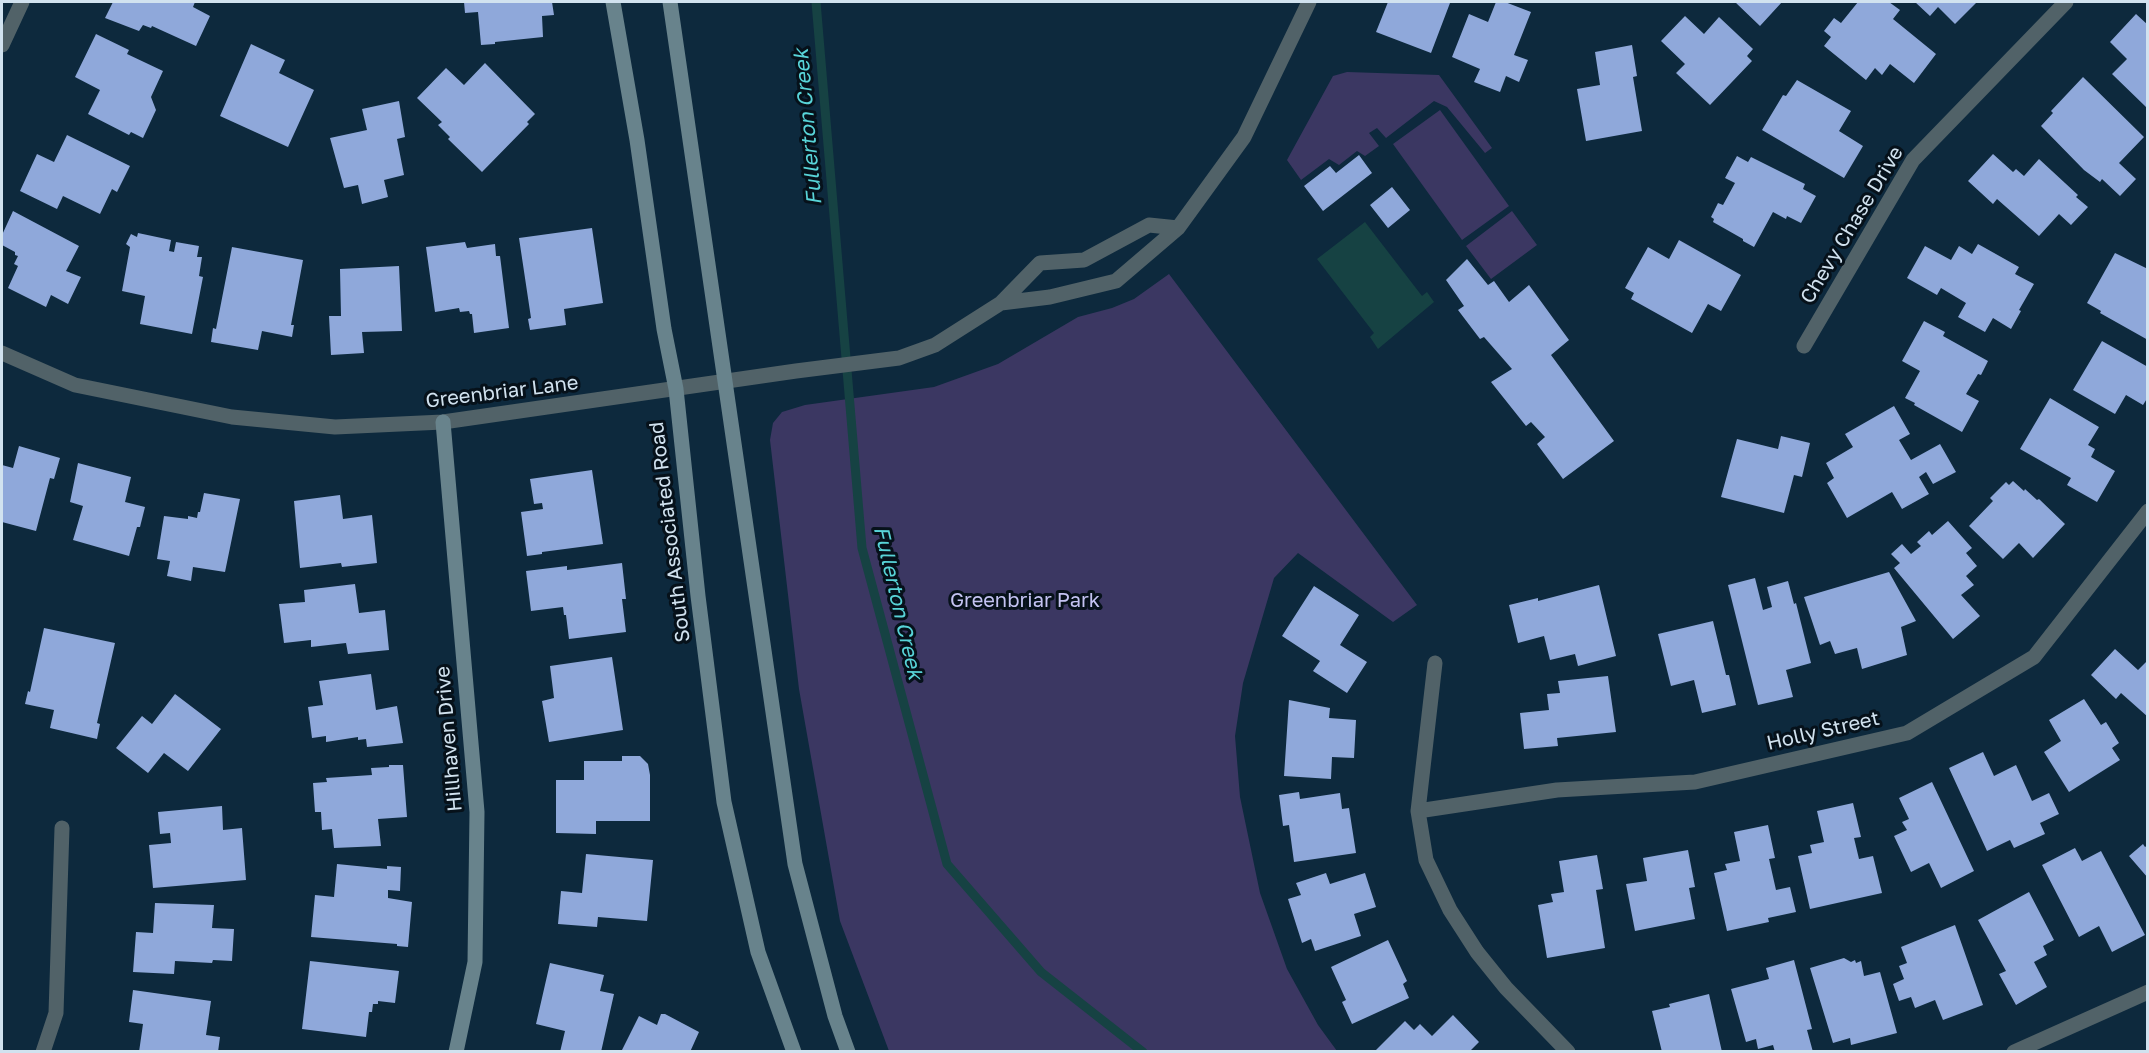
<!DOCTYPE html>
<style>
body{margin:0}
#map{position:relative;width:2149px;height:1053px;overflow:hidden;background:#0d293d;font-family:"Golos Text",sans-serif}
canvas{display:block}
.frame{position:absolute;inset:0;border:3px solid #d1e2ef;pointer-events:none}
</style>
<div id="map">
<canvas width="2149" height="1053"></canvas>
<div class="frame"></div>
</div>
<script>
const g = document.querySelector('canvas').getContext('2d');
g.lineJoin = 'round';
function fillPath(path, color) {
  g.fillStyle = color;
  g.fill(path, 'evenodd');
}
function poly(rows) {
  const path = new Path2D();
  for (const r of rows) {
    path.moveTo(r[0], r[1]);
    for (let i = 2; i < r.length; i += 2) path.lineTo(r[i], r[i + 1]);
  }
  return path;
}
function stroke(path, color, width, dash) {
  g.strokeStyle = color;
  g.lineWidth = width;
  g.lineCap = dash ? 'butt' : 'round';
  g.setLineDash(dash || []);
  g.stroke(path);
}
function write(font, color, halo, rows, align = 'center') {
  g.font = font + ' "Golos Text",sans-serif';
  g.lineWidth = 6;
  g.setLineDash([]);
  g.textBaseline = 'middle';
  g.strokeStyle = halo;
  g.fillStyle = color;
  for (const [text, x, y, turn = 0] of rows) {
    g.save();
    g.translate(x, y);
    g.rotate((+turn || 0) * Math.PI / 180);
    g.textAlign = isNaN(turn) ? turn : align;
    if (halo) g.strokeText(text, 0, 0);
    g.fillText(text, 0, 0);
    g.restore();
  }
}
const green = poly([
 [1347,72,1439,75,1492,148,1485,153,1447,107,1434,101,1386,138,1377,128,1369,133,1379,146,1365,156,1357,151,1339,165,1329,159,1301,180,1287,160,1333,76],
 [1440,110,1509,206,1462,240,1393,144],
 [1512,211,1537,245,1491,279,1466,246],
 [1169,274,1417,605,1393,622,1298,553,1274,578,1243,683,1235,736,1240,797,1260,893,1287,969,1318,1025,1337,1051,889,1051,840,921,799,689,770,440,773,423,782,412,805,405,934,387,998,364,1078,317,1112,308,1134,299]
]);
const water = poly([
 [1365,222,1422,296,1427,292,1434,302,1378,349,1370,337,1374,333,1317,259]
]);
const stream = poly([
 [816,2,862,548,947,864,1041,972,1143,1052]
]);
const building = poly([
 [113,2,195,2,193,7,210,16,196,46,152,26,151,28,143,25,139,31,105,18],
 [464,2,552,2,554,15,542,16,543,37,495,42,495,44,481,45,478,12,465,13],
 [1388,2,1450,3,1431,53,1376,32],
 [1496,2,1505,2,1531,12,1514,55,1528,60,1519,82,1506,76,1500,92,1474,82,1480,69,1452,57,1469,14,1488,22],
 [1735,2,1782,2,1760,26],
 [1858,2,1889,2,1900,10,1893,19,1936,54,1914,83,1890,64,1882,75,1875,68,1866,80,1824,46,1831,37,1824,31,1834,18,1841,23],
 [1915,2,1977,2,1955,24,1938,7,1930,16],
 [2136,14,2148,25,2146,107,2112,74,2127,59,2110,42],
 [1685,16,1704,34,1719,17,1753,49,1747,56,1752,61,1710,105,1676,73,1685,64,1661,41],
 [96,34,129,50,127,54,163,71,151,97,156,110,143,138,131,132,129,135,88,114,100,90,75,77],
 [251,44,285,60,279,73,314,90,288,147,220,116],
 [1632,45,1637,76,1633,77,1642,131,1586,141,1577,89,1600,85,1595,52],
 [485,63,535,114,527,122,529,124,482,172,448,139,450,137,438,125,442,122,417,98,446,68,464,85],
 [2083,77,2144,137,2119,163,2136,179,2120,196,2102,179,2100,182,2084,170,2041,126,2053,113,2051,111],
 [1797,80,1851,111,1839,131,1863,146,1844,178,1762,130,1783,95,1786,96],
 [399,101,405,137,397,139,404,175,384,180,388,197,362,204,358,185,344,188,330,138,367,130,362,109],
 [67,135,130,166,117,192,112,189,100,214,63,196,57,209,20,191,37,154,54,162],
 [1993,154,2013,172,2016,169,2024,176,2039,159,2078,195,2076,197,2088,207,2071,225,2059,214,2039,236,1997,199,1993,204,1968,181],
 [1359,155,1372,173,1323,211,1304,186,1330,166,1336,173],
 [1737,156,1748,162,1751,157,1805,184,1803,189,1816,196,1801,223,1787,216,1786,219,1773,212,1754,247,1743,241,1743,239,1713,222,1714,219,1711,217,1718,203,1723,205,1735,183,1725,178],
 [1392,187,1410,210,1388,228,1370,205],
 [13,211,79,246,66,271,81,277,68,304,51,295,46,307,8,288,18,266,14,264,18,256,15,255,15,252,2,245,2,235],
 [592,228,603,303,564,309,566,325,530,330,528,319,531,318,519,238],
 [138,233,171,240,169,251,174,252,176,242,199,246,197,257,202,257,199,276,203,277,192,334,140,324,145,296,122,291,130,247,126,244,131,234,137,237],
 [1679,240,1741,275,1721,311,1708,304,1692,333,1631,299,1634,293,1625,288,1648,247,1669,259],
 [465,242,467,248,495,244,496,256,500,256,509,328,474,333,472,314,470,314,469,311,460,312,459,308,435,312,426,247],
 [1978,244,2019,267,2015,274,2034,284,2019,310,2021,311,2011,329,1993,318,1985,332,1958,317,1966,303,1941,288,1937,295,1907,278,1925,246,1951,260,1959,246,1972,254],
 [232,247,303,260,291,325,294,325,292,337,262,331,258,350,211,342,213,328,216,329],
 [2115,253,2148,269,2148,340,2100,313,2101,311,2087,303],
 [1467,259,1488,285,1494,281,1509,302,1529,285,1569,340,1551,355,1614,441,1563,479,1537,444,1545,437,1531,422,1526,426,1491,382,1512,369,1484,337,1480,339,1458,310,1464,306,1446,280],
 [399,266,402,331,362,332,364,353,331,355,329,316,341,316,340,269],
 [1924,321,1945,332,1943,336,1988,361,1981,375,1978,374,1966,394,1979,401,1962,432,1914,405,1915,403,1905,398,1920,371,1902,361],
 [2102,341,2148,367,2148,397,2143,405,2126,395,2115,414,2073,390],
 [2050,398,2099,427,2088,445,2095,449,2091,457,2115,471,2097,502,2067,485,2071,478,2020,449],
 [1894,406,1910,434,1899,440,1911,460,1940,444,1956,472,1933,484,1926,472,1919,477,1929,494,1902,509,1892,492,1847,518,1827,483,1834,478,1826,463,1853,447,1845,434],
 [1781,436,1810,443,1802,477,1794,475,1784,513,1721,497,1737,439,1778,449],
 [19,446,60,458,54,479,50,478,36,531,2,522,2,465,13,468],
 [78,463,131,477,125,502,145,507,140,527,137,527,129,556,73,540,83,506,70,502],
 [592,470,603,544,542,552,542,554,527,556,521,512,543,509,542,503,534,504,530,479],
 [2013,481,2024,491,2025,489,2037,500,2039,499,2065,524,2033,558,2019,543,2003,559,1969,526,1993,501,1990,498,2006,482,2009,485],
 [204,493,240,499,225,572,193,567,191,581,167,576,170,561,157,559,164,516,188,519,188,516,197,518,198,512,200,512],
 [340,495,343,519,372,515,377,563,342,567,341,563,300,568,294,501],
 [1948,521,1972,548,1966,553,1977,566,1966,576,1974,585,1961,595,1980,616,1953,639,1894,568,1900,563,1891,554,1902,544,1911,554,1921,546,1917,542,1929,531,1932,535],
 [622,563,626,599,622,599,626,632,569,639,566,615,564,615,563,607,531,611,526,571,567,566,567,570],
 [1889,572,1916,621,1901,627,1907,655,1862,669,1857,648,1835,654,1830,641,1820,645,1804,597],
 [1755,578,1763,610,1772,607,1767,587,1788,581,1794,604,1796,603,1811,663,1786,670,1793,697,1758,705,1728,585],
 [355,584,359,613,385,610,389,650,348,654,346,643,311,647,311,640,284,643,279,604,305,602,304,590],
 [1599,585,1616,656,1578,666,1575,654,1550,660,1544,636,1518,643,1509,605,1538,598,1538,601],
 [1314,586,1359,615,1340,645,1367,662,1347,693,1313,671,1320,661,1282,636],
 [1713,621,1726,675,1729,675,1736,705,1702,713,1694,680,1671,686,1658,634],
 [44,628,115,643,97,723,100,724,97,739,50,728,54,710,25,704,28,691,30,692],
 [2115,649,2138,670,2148,660,2148,717,2121,693,2116,699,2091,675],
 [612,657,623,730,549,742,542,701,554,698,550,666],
 [371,674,376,710,397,706,403,743,367,747,366,739,358,740,358,737,326,742,326,736,312,738,308,707,323,705,319,681],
 [1608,676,1616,732,1557,738,1558,746,1524,749,1520,713,1549,710,1547,694,1560,693,1558,681],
 [175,694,221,729,188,771,164,753,148,773,116,748,142,716,152,724],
 [2084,699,2101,725,2106,722,2119,743,2112,748,2120,760,2069,792,2044,752,2061,741,2049,720],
 [1289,700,1330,708,1329,718,1356,720,1354,758,1332,757,1331,779,1284,776],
 [1983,752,1994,776,2016,765,2032,801,2049,793,2059,814,2040,823,2045,834,2014,848,2010,840,1987,851,1949,768],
 [622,756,640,756,648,764,650,775,650,821,596,821,596,834,556,833,556,780,584,780,584,761,622,761],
 [389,765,403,765,407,817,378,819,381,846,334,848,332,829,322,830,321,812,315,812,313,783,327,782,326,778,372,775,371,768,389,767],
 [1932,782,1974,871,1941,888,1929,863,1911,872,1894,836,1907,830,1902,822,1909,819,1899,798],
 [1299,792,1300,799,1340,793,1342,809,1349,808,1356,853,1294,862,1289,825,1283,826,1279,795],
 [1853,803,1861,837,1854,838,1859,859,1873,856,1882,893,1810,909,1798,856,1812,853,1810,845,1824,842,1817,811],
 [222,806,223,830,242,828,246,880,153,888,149,845,171,843,170,833,160,834,158,812],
 [1768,825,1775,858,1769,859,1776,890,1790,887,1796,912,1768,918,1769,922,1727,931,1714,873,1727,870,1725,864,1740,861,1734,832],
 [2143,844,2145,847,2148,845,2148,878,2129,856],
 [2075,848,2082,861,2101,851,2145,935,2112,952,2099,926,2079,937,2042,865],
 [1688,850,1695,887,1689,888,1695,919,1635,931,1626,884,1647,881,1643,858],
 [586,854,653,860,647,921,598,917,597,927,558,924,561,891,582,893],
 [1597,855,1603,889,1596,890,1605,948,1547,958,1538,905,1553,902,1551,894,1564,892,1559,861],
 [337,864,387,869,387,866,401,867,400,891,388,890,388,898,412,902,408,947,397,946,397,944,311,937,315,895,334,897],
 [1326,873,1330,884,1365,873,1376,907,1354,914,1361,936,1315,951,1311,939,1302,943,1288,899,1301,895,1296,883],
 [2029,892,2054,940,2043,946,2047,955,2034,962,2047,987,2016,1005,1999,974,2006,971,1978,920],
 [155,903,214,905,212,928,234,929,232,961,213,960,212,963,175,961,174,974,133,972,136,932,153,933],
 [1955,925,1983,1005,1943,1020,1935,1000,1915,1008,1911,997,1899,1001,1893,984,1904,979,1899,966,1907,963,1901,947],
 [1388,940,1407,981,1403,984,1409,998,1352,1024,1342,1002,1346,1000,1331,967],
 [1844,958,1851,962,1855,960,1856,963,1861,961,1864,976,1880,972,1897,1033,1851,1045,1850,1038,1833,1043,1810,968],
 [1794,960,1812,1029,1807,1030,1813,1052,1775,1052,1773,1045,1758,1049,1756,1039,1746,1042,1731,989,1769,979,1766,968],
 [310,961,399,971,395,1003,378,1001,378,1004,373,1004,372,1012,369,1012,366,1037,302,1029],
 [550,963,604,975,600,991,614,994,601,1052,560,1052,565,1031,536,1024],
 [133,990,211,1001,206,1035,220,1037,218,1052,139,1052,143,1024,129,1022],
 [1709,994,1722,1052,1662,1052,1652,1011,1670,1007,1669,1004],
 [661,1014,665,1014,699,1032,690,1052,621,1052,639,1016,657,1025],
 [1453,1015,1479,1042,1469,1052,1374,1052,1405,1021,1414,1030,1420,1024,1432,1036]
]);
const street = poly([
 [2,45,22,2],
 [1001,303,1050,297,1116,281,1178,228,1244,137,1309,2],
 [1804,346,1913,160,2066,2],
 [2,353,75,385,232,417,335,427,443,422,796,371,899,358,935,345,1001,303,1040,263,1084,260,1149,225,1178,228],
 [1435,663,1418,811,1426,860,1450,910,1477,952,1506,988,1568,1052],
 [1418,811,1557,790,1695,782,1907,733,2034,657,2148,511],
 [43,1052,56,1013,62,828],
 [2014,1052,2148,992]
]);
const secondary = poly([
 [613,2,637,140,664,329,676,389,698,596,724,802,758,952,794,1052],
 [670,2,795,864,835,1016,848,1052],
 [443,422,477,812,475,962,456,1052]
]);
const streetNames = [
 ["Chevy Chase Drive",1852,225,-59],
 ["Greenbriar Lane",502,392,-7],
 ["South Associated Road",670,532,-97],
 ["Holly Street",1823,731,-13],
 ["Hillhaven Drive",449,739,-95]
];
const parkNames = [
 ["Greenbriar Park",1025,601]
];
const waterNames = [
 ["Fullerton Creek",808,127,-95],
 ["Fullerton Creek",898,603,77]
];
fillPath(green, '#3b3762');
fillPath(water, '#164243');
stroke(stream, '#164243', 9);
fillPath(building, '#8fa8da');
stroke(street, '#516268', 15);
stroke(secondary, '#68838c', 15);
write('20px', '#d1e2ef', '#06111a', streetNames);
write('20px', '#c4c3f2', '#06111a', parkNames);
write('italic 21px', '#58d4d8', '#06111a', waterNames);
</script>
